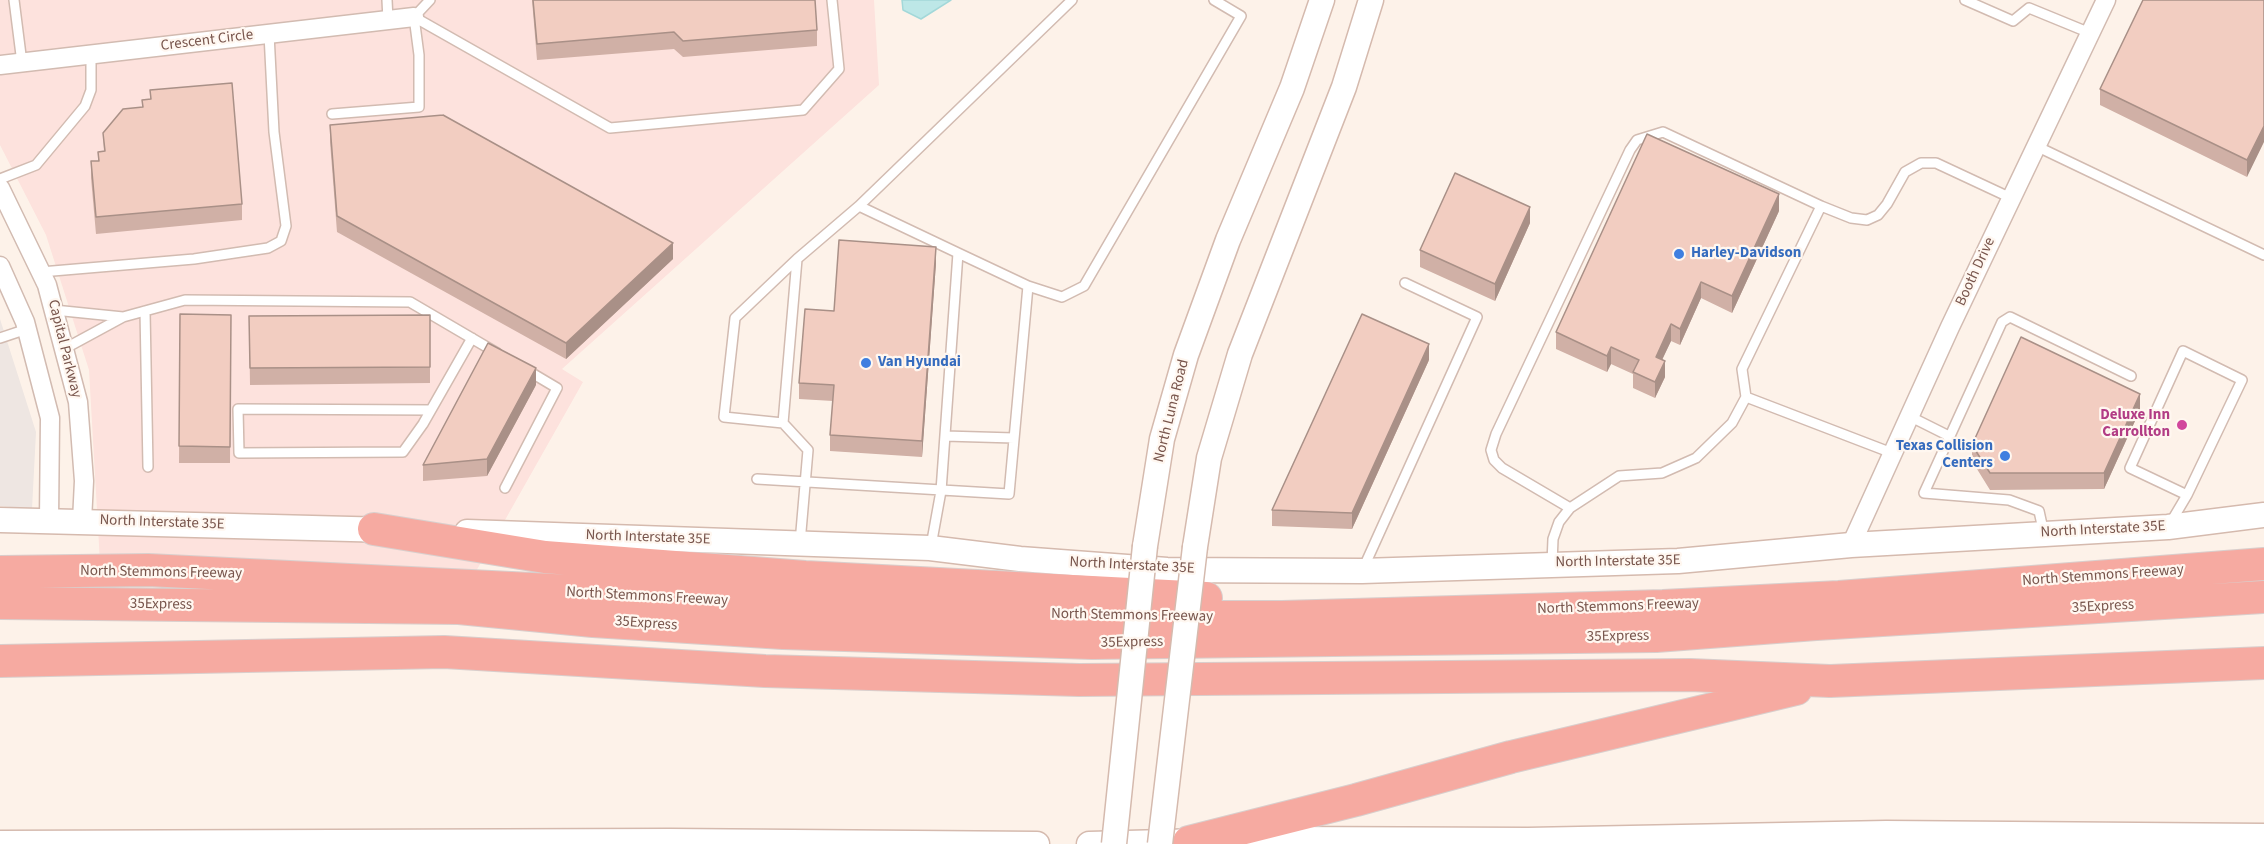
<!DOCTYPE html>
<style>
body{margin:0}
canvas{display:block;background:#fdf2e9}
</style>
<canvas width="2264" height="844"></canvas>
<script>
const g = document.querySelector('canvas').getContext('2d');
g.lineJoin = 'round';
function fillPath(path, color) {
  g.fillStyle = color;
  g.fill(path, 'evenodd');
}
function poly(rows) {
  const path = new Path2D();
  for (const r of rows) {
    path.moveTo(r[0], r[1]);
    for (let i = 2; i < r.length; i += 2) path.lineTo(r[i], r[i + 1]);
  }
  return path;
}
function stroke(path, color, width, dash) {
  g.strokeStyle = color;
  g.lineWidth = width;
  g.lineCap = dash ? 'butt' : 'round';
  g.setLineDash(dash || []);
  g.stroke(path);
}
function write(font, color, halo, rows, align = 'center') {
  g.font = font + ' "Source Sans 3",sans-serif';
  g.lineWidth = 4.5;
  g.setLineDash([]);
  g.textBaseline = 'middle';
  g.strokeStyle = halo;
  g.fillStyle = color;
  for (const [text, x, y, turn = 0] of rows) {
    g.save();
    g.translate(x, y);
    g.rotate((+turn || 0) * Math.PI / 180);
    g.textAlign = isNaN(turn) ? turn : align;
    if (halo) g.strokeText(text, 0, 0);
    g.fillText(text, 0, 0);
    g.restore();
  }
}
const commercial = poly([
 [0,0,874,0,879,85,562,369,583,382,466,589,101,580,89,370,46,235,0,145]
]);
const industrial = poly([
 [0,319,36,432,32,509,0,506]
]);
const water = poly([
 [902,0,951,0,921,19,903,10,902,0]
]);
const service = poly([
 [14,0,22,63],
 [387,0,388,20],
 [1965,0,2013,21,2029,8],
 [2029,8,2090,33],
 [414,17,610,128,803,110,839,69,832,0],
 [332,114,419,107,419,55,414,17,430,0],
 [2036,146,2264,255],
 [0,179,36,165,85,106,91,90,91,55],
 [859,206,1072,0],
 [41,272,194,259,268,248,281,241,286,226,274,132,269,34],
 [1028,286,1062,297,1084,286,1241,16,1214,0],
 [54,310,123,317,64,349],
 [145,311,148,467],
 [123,317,185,300,410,302,497,353],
 [0,338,27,329],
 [1746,397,1742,369,1821,206,1851,218,1867,220,1878,215,1887,204,1905,172,1921,163,1936,163,2011,198],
 [431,410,238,409,239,453,403,452,423,424,472,338],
 [1909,416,1949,436],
 [783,423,724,417,735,318,797,259],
 [945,436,1014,438],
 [757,479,1009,494,1028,286,958,253],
 [505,488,557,388,525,369],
 [1570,508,1502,468,1494,460,1491,450,1496,434,1630,150,1637,140,1663,132,1821,206],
 [2171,522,2187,495,2242,380,2183,351,2130,468,2187,495],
 [2044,534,2039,511,2009,500,1924,493,2002,322,2010,317,2131,376],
 [800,543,808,450,783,423,797,259,859,206,958,253,941,491,931,546],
 [1552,563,1553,539,1559,522,1570,508,1619,476,1662,473,1696,458,1732,423,1746,397,1892,453],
 [1363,569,1477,317,1405,283]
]);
const minor = poly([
 [0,65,414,17],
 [0,188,47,285,78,402,84,481,82,521],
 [0,266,25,322,50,418,49,520],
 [1851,545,1950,327,2106,0]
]);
const secondary = poly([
 [0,520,390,530],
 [467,532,930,548,1020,559,1167,570,1362,571,1678,561,1851,545,2168,527,2264,515],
 [1145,546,1162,439,1186,355,1228,240,1292,88,1322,0],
 [1195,547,1209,458,1240,354,1344,87,1371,0],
 [0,843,670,841,1037,844],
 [1089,844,1278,839,1528,840,1886,833,2264,836]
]);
const motorway = poly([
 [374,529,545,557,805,577,1206,598],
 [0,572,148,570,1096,617,1282,617,1663,606,1839,597,2264,564],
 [0,603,459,608,593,621,783,633,1092,643,1656,636,1816,624,2264,597],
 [0,661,444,652,765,671,1079,680,1690,675,1830,681,2264,663],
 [1189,842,1356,800,1511,757,1796,689]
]);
const secondaryBridge = poly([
 [1114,844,1145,546],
 [1160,844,1195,547]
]);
const wall = poly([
 [532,0,815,0,817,30,817,46,683,57,674,49,537,60],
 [2264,0,2247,177,2100,105,2100,89],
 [150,90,242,204,242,220,96,234,91,178,91,161,98,161,98,152,104,152,103,133,142,108,142,100,150,99],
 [330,125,673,259,566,359,337,232,330,142],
 [1779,211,1732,313,1701,298,1680,345,1671,341,1662,359,1665,377,1655,398,1633,388,1633,374,1611,364,1607,372,1556,349,1556,332],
 [1530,223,1495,301,1420,267,1420,250],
 [936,263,922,457,830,451,830,435,833,401,799,399,799,383,834,311],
 [180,314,231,315,230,463,179,463],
 [430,315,430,383,250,385,249,316],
 [1429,360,1352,529,1272,526,1272,510],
 [536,385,487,476,423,481,423,465],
 [2140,410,2104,489,1990,490,1972,461,1972,445]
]);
const shadedWall = poly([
 [2264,126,2264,142,2247,177,2247,160],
 [1779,194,1779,211,1732,313,1732,296],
 [1530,207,1530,223,1495,301,1495,284],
 [673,243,673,259,566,359,566,343],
 [936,247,936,263,922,457,922,441],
 [1701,282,1701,298,1680,345,1680,329],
 [1671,324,1671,341,1656,373,1656,357],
 [1429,344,1429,360,1352,529,1352,513],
 [1611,347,1611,364,1607,372,1607,356],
 [1665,361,1665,377,1655,398,1655,382],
 [536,368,536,385,487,476,487,459],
 [2140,394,2140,410,2104,489,2104,473]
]);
const building = poly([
 [533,0,815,0,817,30,683,41,674,32,537,44,533,0],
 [2143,0,2264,0,2264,126,2247,160,2100,89,2143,0],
 [232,83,242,204,96,217,91,161,99,161,98,152,105,151,103,133,123,109,143,107,142,100,151,99,150,90,232,83],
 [443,115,673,243,566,343,337,216,330,125,443,115],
 [1647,134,1779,194,1732,296,1701,282,1680,329,1671,324,1656,357,1665,361,1655,382,1633,372,1639,360,1611,347,1607,356,1556,332,1647,134],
 [1455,173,1530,207,1495,284,1420,250,1455,173],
 [839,240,936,247,922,441,830,435,834,385,799,383,805,309,834,311,839,240],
 [180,314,231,315,230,447,179,446,180,314],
 [1362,314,1429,344,1352,513,1272,510,1362,314],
 [430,315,430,367,250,368,249,316,430,315],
 [2021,337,2140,394,2104,473,1990,473,1972,445,2021,337],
 [488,343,536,368,487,459,423,465,488,343]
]);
const markers = [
 [1679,254,6,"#3f7fe0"],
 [866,363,6,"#3f7fe0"],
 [2182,425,6,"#d1479c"],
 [2005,456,6,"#3f7fe0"]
];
const streetNames = [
 ["Crescent Circle",207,41,-7],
 ["Booth Drive",1976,272,-65],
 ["Capital Parkway",64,349,76],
 ["North Luna Road",1172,411,-76],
 ["North Interstate 35E",162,523,2],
 ["North Interstate 35E",2103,530,-3],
 ["North Interstate 35E",648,538,2],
 ["North Interstate 35E",1618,562,-1],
 ["North Interstate 35E",1132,566,3],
 ["North Stemmons Freeway",161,573,1],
 ["North Stemmons Freeway",2103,576,-4],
 ["North Stemmons Freeway",647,597,3],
 ["35Express",161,605,1],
 ["North Stemmons Freeway",1618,607,-2],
 ["35Express",2103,607,-3],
 ["North Stemmons Freeway",1132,616,1],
 ["35Express",646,624,4],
 ["35Express",1618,637,-1],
 ["35Express",1132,643,-1]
];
const shopNames = [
 ["Harley-Davidson",1691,254],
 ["Van Hyundai",878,363],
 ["Texas Collision",1993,447,"right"],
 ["Centers",1993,464,"right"]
];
const hotelNames = [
 ["Deluxe Inn",2170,416],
 ["Carrollton",2170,433]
];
fillPath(commercial, '#fde2dd');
fillPath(industrial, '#eee6e2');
fillPath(water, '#bde7e7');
stroke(water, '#a3d8d9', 1.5);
stroke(service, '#d2bbb1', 12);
stroke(minor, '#d2bbb1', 21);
stroke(secondary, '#d5baae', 27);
stroke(motorway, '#d9cfcd', 34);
stroke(service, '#fff', 9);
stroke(minor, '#fff', 18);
stroke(secondary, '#fff', 24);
stroke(motorway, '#f6aaa1', 32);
stroke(secondaryBridge, '#d5baae', 27, []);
stroke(secondaryBridge, '#fff', 24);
fillPath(wall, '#d0b0a6');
fillPath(shadedWall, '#a99087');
fillPath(building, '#f2cdc1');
stroke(building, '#a99087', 1.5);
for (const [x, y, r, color] of markers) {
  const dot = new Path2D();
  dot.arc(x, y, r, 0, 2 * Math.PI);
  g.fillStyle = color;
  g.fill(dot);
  stroke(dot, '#fff7f0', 2);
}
write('15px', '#78554c', '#fff7f0', streetNames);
write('bold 15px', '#366cbe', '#fff7f0', shopNames, 'left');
write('bold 15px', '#b23c85', '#fff7f0', hotelNames, 'right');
</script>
